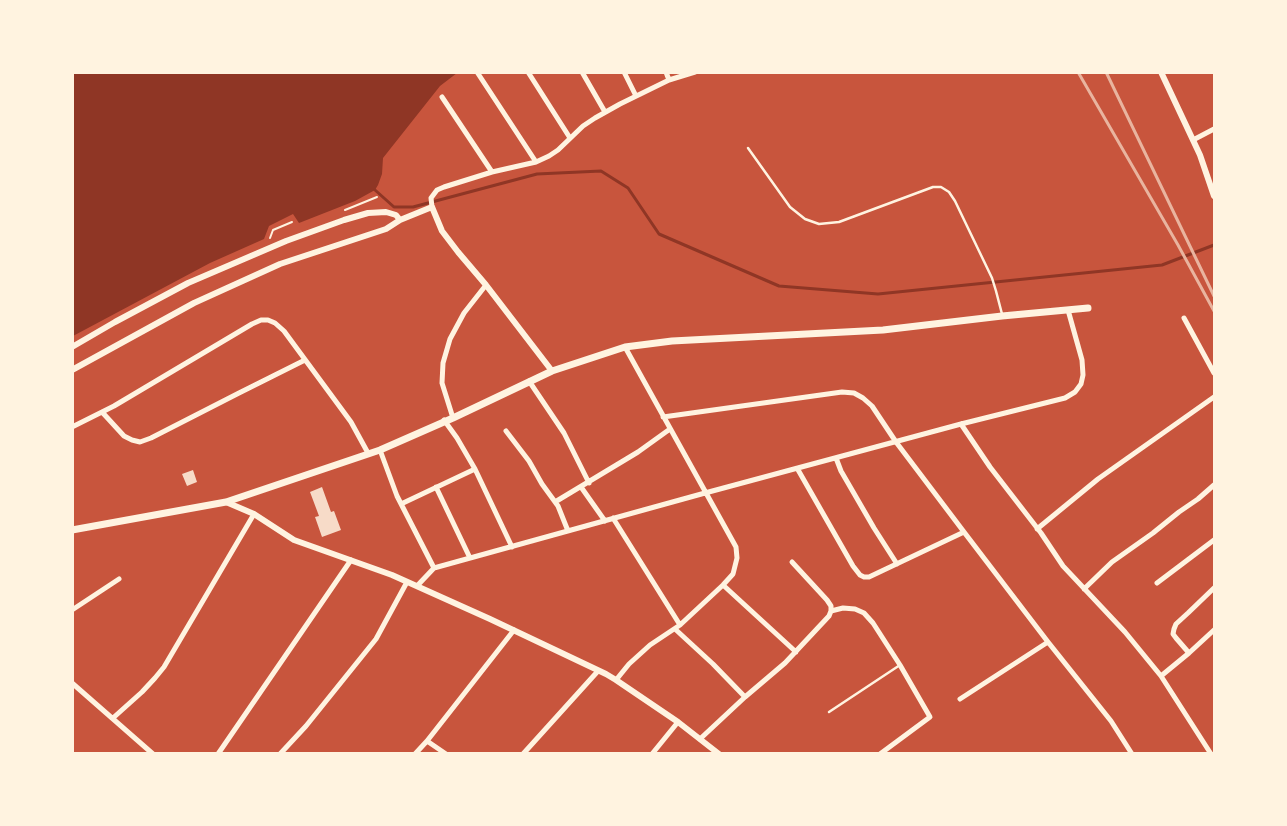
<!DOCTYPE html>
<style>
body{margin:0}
#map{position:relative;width:1287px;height:826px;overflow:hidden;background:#c8553d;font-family:"DM Sans",sans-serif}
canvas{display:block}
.frame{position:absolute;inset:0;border:74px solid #fff3e0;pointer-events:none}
</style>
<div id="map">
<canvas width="1287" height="826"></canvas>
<div class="frame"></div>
</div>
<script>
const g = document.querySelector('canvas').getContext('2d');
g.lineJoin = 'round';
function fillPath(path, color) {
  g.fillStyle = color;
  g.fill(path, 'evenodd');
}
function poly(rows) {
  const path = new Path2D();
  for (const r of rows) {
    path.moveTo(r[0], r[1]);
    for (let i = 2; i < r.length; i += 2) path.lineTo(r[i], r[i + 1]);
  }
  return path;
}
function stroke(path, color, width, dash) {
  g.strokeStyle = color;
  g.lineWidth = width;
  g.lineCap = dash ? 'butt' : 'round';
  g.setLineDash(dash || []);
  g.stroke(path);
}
const water = poly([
 [73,72,457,72,457,73,440,86,383,158,382,174,378,185,375,190,355,201,299,223,293,214,269,226,264,239,210,263,73,336]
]);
const stream = poly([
 [375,190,394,207,413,207,537,174,601,171,628,188,659,234,779,286,878,294,1162,265,1214,245]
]);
const building = poly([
 [193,470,197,482,187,486,182,474],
 [322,487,331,512,334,511,341,530,322,537,315,517,319,516,310,492]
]);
const path = poly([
 [345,210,377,197],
 [270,238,273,230,292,222]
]);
const service = poly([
 [748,148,790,207,805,219,819,224,839,222,933,187,941,187,949,192,955,201,967,226,992,278,996,291,1002,314],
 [829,712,900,665]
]);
const minor = poly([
 [477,72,536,162],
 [528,72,570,138],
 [582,72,605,112],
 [624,72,636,96],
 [666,72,669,80],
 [442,97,492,172],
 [1193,140,1214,129],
 [432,207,431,198,437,190,444,187,492,172,536,162,549,156,558,150,583,126,595,118,620,104,669,80,695,72],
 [1184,318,1214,373],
 [529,381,564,433,589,483],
 [102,412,124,436,132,440,140,442,151,438,239,393,305,360],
 [663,417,842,392,854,393,863,398,872,406,896,442,964,532,1048,642,1111,721,1132,754],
 [453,418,442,383,443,363,450,339,464,313,486,285],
 [444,420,457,438,475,469,512,547],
 [961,424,990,467,1041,533,1063,566,1125,632,1161,676,1211,754],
 [72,427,114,406,252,324,261,320,268,320,275,323,284,331,351,422,368,453],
 [506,431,529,461,542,484,558,506,568,531],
 [380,450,397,496,434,568],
 [836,458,841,471,874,528,897,564],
 [797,468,853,566,860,575,864,577,869,577,964,532],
 [436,487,470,558],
 [581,487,605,521],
 [555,502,638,452,670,429],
 [401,504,475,469],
 [613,518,680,625],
 [1037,529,1098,479,1214,397],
 [1157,583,1214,540],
 [723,585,796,652],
 [417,586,434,568,705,493,961,424,1065,398,1075,392,1081,384,1083,375,1082,360,1068,310],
 [1084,589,1112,562,1153,533,1179,512,1198,499,1214,485],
 [72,610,119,579],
 [831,611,843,608,855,609,864,613,873,623,900,665,930,717,880,754],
 [675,629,713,664,745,697],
 [1189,653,1176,638,1173,634,1174,629,1176,624,1188,613,1214,588],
 [1161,676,1189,653,1214,630],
 [616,680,629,664,650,645,680,625,723,585,733,574,737,558,736,547,625,347],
 [72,683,153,754],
 [960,699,1048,642],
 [113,718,142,692,155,678,164,667,254,514],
 [700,739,745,697,785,663,829,616,831,611,831,606,827,600,792,562],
 [427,741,446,754],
 [218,754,351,560],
 [280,754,306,726,376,639,407,582],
 [415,754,427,741,514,630],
 [523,754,598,671],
 [652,754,678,722]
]);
const tertiary = poly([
 [1161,72,1200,155,1214,196],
 [72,347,115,322,188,283,286,241,344,220,368,213,386,212,396,215,400,220],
 [72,370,194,303,280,264,386,229,400,220,432,207,442,231,458,252,486,285,552,371],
 [226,502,254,514,294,540,392,575,490,619,606,674,616,680,678,722,719,754]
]);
const secondary = poly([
 [72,530,226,502,380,450,453,418,552,371,625,347,672,341,883,330,1002,316,1088,308]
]);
const rail = poly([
 [1078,72,1178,245,1214,311],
 [1106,72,1214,296]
]);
fillPath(water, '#8f3625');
stroke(stream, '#8f3625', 3);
fillPath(building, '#f7dbc8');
stroke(path, '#fff3e0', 2);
stroke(service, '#fff3e0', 2.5);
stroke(minor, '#fff3e0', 5);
stroke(tertiary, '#fff3e0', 6);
stroke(secondary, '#fff3e0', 7);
stroke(rail, '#e9b49f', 3);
</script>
